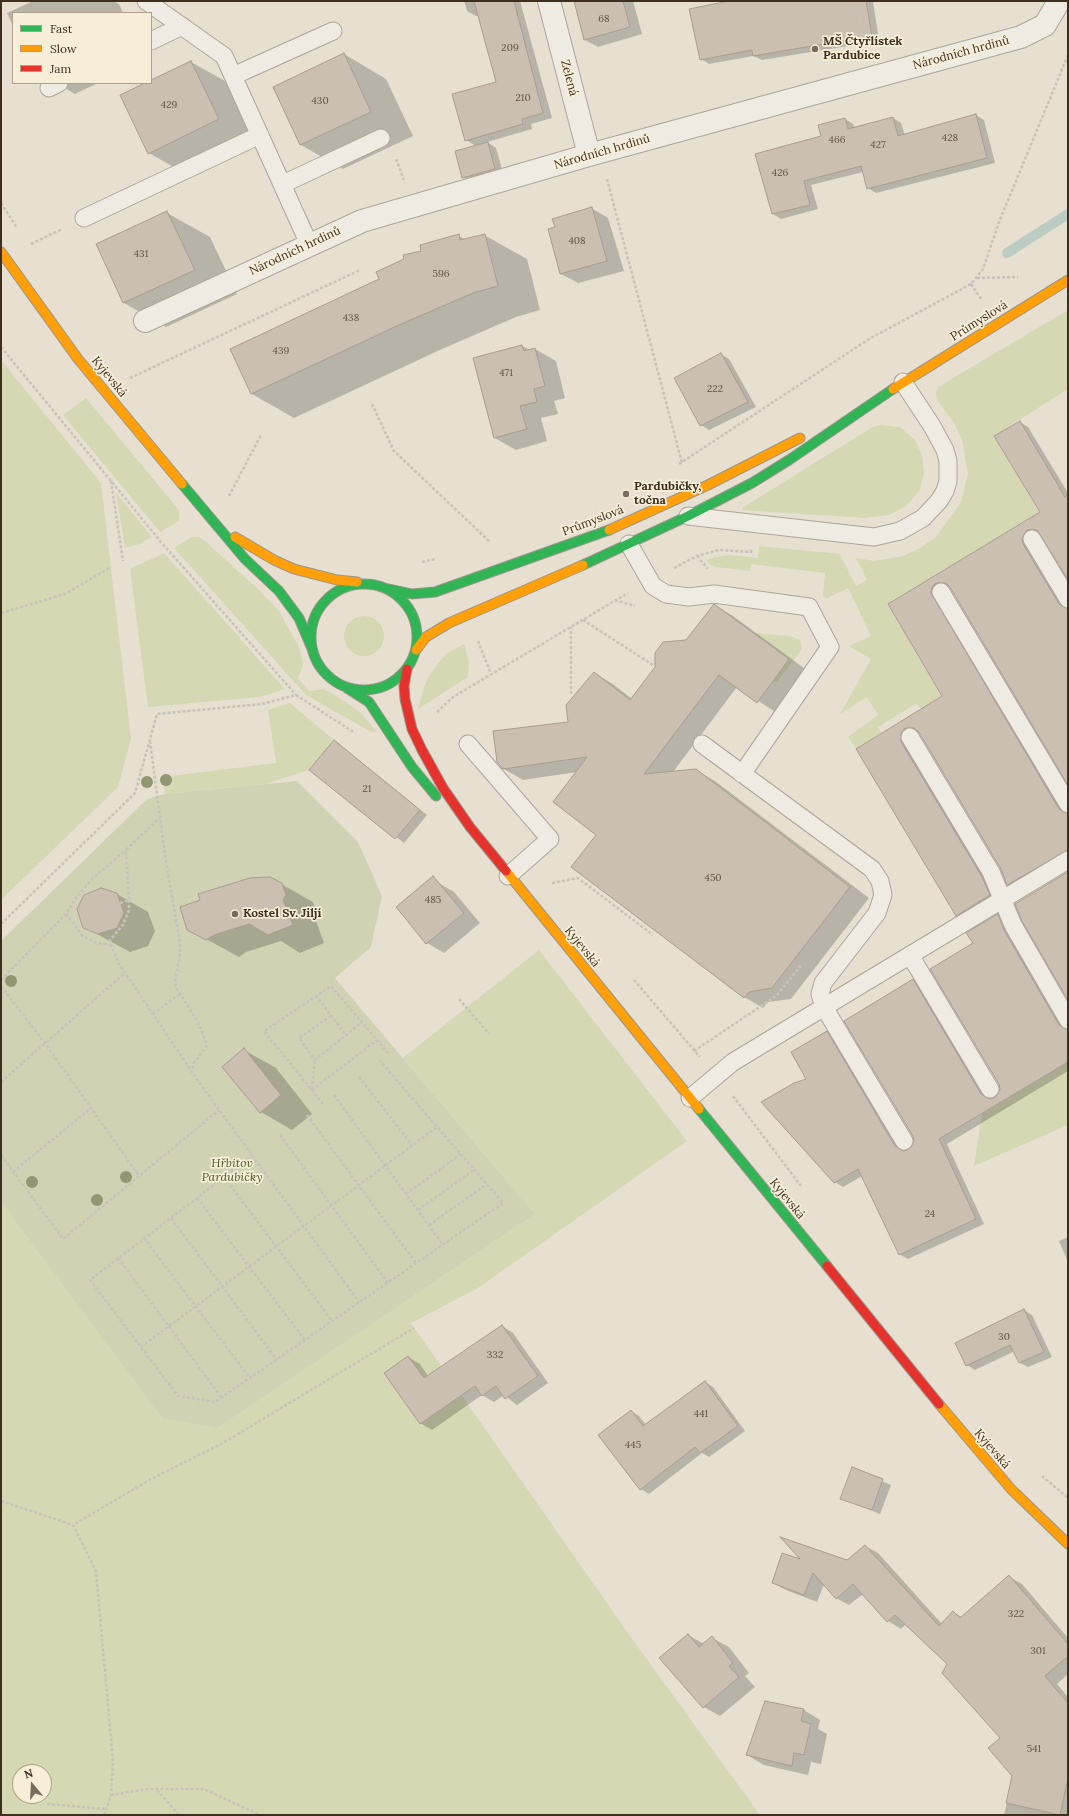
<!DOCTYPE html>
<meta charset="utf-8">
<style>
body{margin:0}
#map{position:relative;width:1069px;height:1816px;overflow:hidden;background:#e7e0d1;font-family:Lora,serif}
canvas{display:block}
.frame{position:absolute;inset:0;border:2px solid #3d2e20;pointer-events:none}
.legend{position:absolute;left:12px;top:12px;width:140px;height:72px;box-sizing:border-box;background:#f7eed8;border:1px solid #ada18e;margin:0;padding:5px 7px;list-style:none;font-size:12px;color:#3d2e20}
.legend li{display:flex;align-items:center;gap:8px;height:20px}
.legend b{width:20px;border:1px solid #ada18e}
.north{position:absolute;left:12px;top:1764px;width:40px;height:40px;box-sizing:border-box;background:#f7eed8;border:1px solid #ada18e;border-radius:50%;rotate:342deg;font-size:11px;font-weight:700;line-height:16px;text-align:center;color:#3d2e20}
.north::after{content:'';display:block;margin:auto;width:14px;height:18px;background:#786c5e;clip-path:polygon(50% 0,100% 100%,50% 72%,0 100%)}
</style>
<div id="map">
<canvas width="1069" height="1816"></canvas>
<div class="frame"></div>
<ul class="legend">
<li><b style="height:5px;background:#30b455"></b>Fast</li>
<li><b style="height:5px;background:#ff9f0a"></b>Slow</li>
<li><b style="height:5px;background:#e5322d"></b>Jam</li>
</ul>
<div class="north">N</div>
</div>
<script>
const g = document.querySelector('canvas').getContext('2d');
g.lineJoin = 'round';
function fillPath(path, color) {
  g.fillStyle = color;
  g.fill(path, 'evenodd');
}
function poly(rows) {
  const path = new Path2D();
  for (const r of rows) {
    if (r.length === 3) {
      path.moveTo(r[0] + r[2], r[1]);
      path.arc(r[0], r[1], r[2], 0, 2 * Math.PI);
      continue;
    }
    path.moveTo(r[0], r[1]);
    for (let i = 2; i < r.length; i += 2) path.lineTo(r[i], r[i + 1]);
  }
  return path;
}
function stroke(path, color, width, dash) {
  g.strokeStyle = color;
  g.lineWidth = width;
  g.lineCap = dash ? 'butt' : 'round';
  g.setLineDash(dash || []);
  g.stroke(path);
}
function write(font, color, halo, rows, align = 'center') {
  g.font = font + ' Lora,serif';
  g.lineWidth = 3.5;
  g.setLineDash([]);
  g.textBaseline = 'middle';
  g.strokeStyle = halo;
  g.fillStyle = color;
  for (const [text, x, y, turn = 0] of rows) {
    g.save();
    g.translate(x, y);
    g.rotate((+turn || 0) * Math.PI / 180);
    g.textAlign = isNaN(turn) ? turn : align;
    if (halo) g.strokeText(text, 0, 0);
    g.fillText(text, 0, 0);
    g.restore();
  }
}
const green = poly([
 [1068,310,1068,389,994,436,1040,512,888,604,943,695,921,709,917,703,878,727,881,733,856,749,848,737,878,715,867,697,840,714,871,659,849,646,871,636,848,588,826,599,823,596,825,573,751,564,750,571,716,567,708,563,707,560,715,557,730,555,758,558,759,546,840,554,856,586,867,580,856,558,874,561,903,556,920,548,936,537,961,502,968,474,962,439,954,423,937,400,936,393,938,387],
 [1,360,101,483,131,739,118,787,1,900],
 [86,398,179,510,179,521,160,532,63,415],
 [880,425,900,427,915,440,922,455,924,473,920,490,906,506,889,515,865,518,743,510,742,508,871,428],
 [116,493,152,537,139,544,125,548],
 [192,537,199,537,205,541,259,590,279,611,300,649,303,665,298,678,309,691,324,689,333,694,360,712,377,732,371,732,306,695,174,548],
 [164,553,285,689,260,697,148,707,130,569],
 [364,636,20],
 [755,633,790,636,800,640,802,649,777,682,773,681,788,661,788,658],
 [464,644,469,661,468,677,418,709,425,684,434,668,447,653],
 [290,703,334,740,309,770,265,784,165,794,162,777,276,763,268,710],
 [539,950,687,1141,478,1288,411,1323,630,1636,760,1815,1,1815,1,1201,218,1428,535,1214,403,1058],
 [20,1772,44,1772,44,1796,20,1796],
 [1068,1062,1068,1125,974,1166,982,1114]
]);
const cemetery = poly([
 [297,781,358,842,382,896,371,947,335,978,535,1214,218,1428,162,1418,1,1201,1,941,147,799,165,794]
]);
const shadow = poly([
 [33,1,113,1,119,4,123,13,13,13,13,26,7,13],
 [464,1,520,1,552,118,531,124,532,129,487,142,496,148,503,173,471,182,463,177,476,146,466,140,497,83,479,16,476,16,467,11],
 [575,1,633,1,642,34,598,47,585,40],
 [737,1,873,1,879,41,762,60,753,56,709,64,701,59],
 [344,54,386,79,413,136,343,169,301,145,274,87],
 [191,62,234,86,261,144,191,177,149,153,147,83,151,83,151,81],
 [57,83,98,83,75,94],
 [976,115,984,120,995,163,876,193,868,188,863,172,811,185,818,209,781,219,773,214,822,137,845,119,853,124,855,129,893,118,901,123,905,135],
 [591,208,608,218,624,271,578,283,561,274,549,230],
 [167,213,210,237,237,294,166,327,124,303,97,245],
 [484,235,527,259,540,310,516,317,442,349,294,418,252,394,231,349,380,279,459,236,466,240],
 [522,346,530,350,535,349,556,361,565,398,554,401,558,414,541,418,547,441,516,450,495,438],
 [721,354,729,359,756,407,709,430,701,425],
 [1020,422,1028,427,1068,493,1068,578,1041,533,1035,535,1031,549,1068,610,1068,783,950,586,944,588,940,603,1068,814,1068,858,1016,889,1008,884,1001,866,920,732,914,732,998,900,965,920,957,915,857,749,944,696,889,604,1041,513],
 [714,605,733,616,808,671,777,713,737,687,673,772,696,770,715,781,869,898,791,999,768,1002,763,1008,744,997,597,835,577,772,523,780,504,769,569,723,594,673,613,684,632,699,687,641],
 [334,741,427,815,404,843,310,770],
 [437,882,454,892,480,923,444,953,427,943,397,907],
 [281,884,313,902,317,914,315,918,324,943,300,953,281,941,246,952,239,957,188,929,201,901],
 [117,894,148,912,155,931,148,946,130,952,84,927],
 [998,915,1006,920,1012,936,1068,1031,1068,1071,947,1144,984,1224,908,1259,899,1254,862,1176,843,1187,835,1182,808,1079,827,1032,835,1037,904,1152,910,1150,915,1141,913,980,921,985,990,1100,996,1098,1001,1089,974,944],
 [244,1050,276,1068,312,1114,292,1130,261,1112],
 [1068,1237,1068,1262,1059,1241],
 [1024,1310,1032,1315,1052,1357,1028,1367,1020,1363,1015,1351,975,1370,967,1365],
 [502,1326,513,1333,548,1383,517,1405,504,1395,494,1402,482,1395,432,1430,420,1423,408,1357,420,1364,428,1376],
 [705,1382,713,1387,745,1431,709,1457,702,1453,649,1494,641,1489,631,1411,639,1416,646,1425],
 [852,1469,891,1485,880,1514,841,1498],
 [865,1546,878,1553,942,1624,953,1612,962,1617,1009,1577,1022,1584,1068,1638,1068,1674,1057,1684,1068,1697,1068,1815,1004,1815,1013,1776,1001,1738,948,1664,906,1624,901,1629,888,1621,863,1594,849,1605,836,1598,824,1584,817,1602,786,1590,773,1583,803,1561,848,1561],
 [688,1635,704,1644,712,1638,729,1647,749,1673,745,1676,755,1687,720,1716,704,1707],
 [804,1710,820,1720,818,1729,827,1734,821,1764,811,1762,808,1775,764,1765,747,1755]
]);
const stream = poly([
 [1007,253,1068,214]
]);
const building = poly([
 [474,1,514,1,543,113,522,119,523,124,465,141,452,94,496,82,474,1],
 [574,1,623,1,630,27,584,40,574,1],
 [729,1,866,1,872,36,753,56,752,50,700,60,689,9,729,1],
 [344,53,371,112,300,145,273,87,344,53],
 [191,61,219,119,148,154,120,95,145,83,151,83,151,80,191,61],
 [976,114,987,158,867,189,861,166,804,181,810,205,772,214,755,154,821,136,818,125,845,118,848,129,893,117,898,136,976,114],
 [488,142,495,169,462,178,455,151,488,142],
 [592,207,607,261,560,274,548,229,555,227,552,219,592,207],
 [167,211,195,270,123,303,96,244,167,211],
 [459,234,460,240,485,234,498,286,473,293,399,325,251,394,230,349,379,279,376,272,404,259,403,255,421,251,420,245,459,234],
 [522,345,524,351,535,348,545,386,534,389,537,402,520,406,527,429,494,438,473,358,522,345],
 [721,353,748,402,700,426,674,378,721,353],
 [1020,421,1065,497,1068,495,1068,580,1037,530,1027,530,1022,539,1023,544,1059,604,1068,609,1068,785,950,587,946,583,936,583,932,587,931,593,1059,809,1068,814,1068,850,1007,885,1000,867,919,732,914,728,905,728,901,733,901,742,982,877,990,895,956,916,856,749,942,696,888,604,1040,512,994,436,1020,421],
 [714,604,789,659,757,703,719,675,644,774,696,769,850,887,772,988,749,992,744,998,571,867,596,835,553,802,587,757,503,769,497,762,493,731,568,722,566,705,594,672,630,700,655,667,655,653,663,642,686,640,714,604],
 [334,740,420,810,395,839,309,770,334,740],
 [1068,872,1068,1000,1022,921,1015,904,1068,872],
 [433,876,464,913,426,944,396,907,433,876],
 [270,877,282,883,286,895,283,900,293,925,268,935,249,924,214,935,206,940,187,930,180,907,200,900,198,894,250,878,270,877],
 [101,888,117,893,124,913,117,928,98,934,83,928,77,909,84,895,101,888],
 [998,914,1004,930,1059,1025,1068,1030,1068,1062,939,1139,976,1219,899,1255,858,1169,834,1183,761,1102,794,1083,806,1079,791,1052,827,1031,895,1146,904,1151,909,1149,914,1141,913,1136,844,1021,913,979,981,1094,990,1099,995,1097,1000,1089,999,1084,930,969,973,943,966,933,998,914],
 [244,1048,281,1095,260,1113,222,1067,244,1048],
 [1024,1309,1044,1352,1019,1363,1010,1345,966,1366,955,1343,1024,1309],
 [502,1325,538,1376,505,1399,496,1386,482,1396,475,1386,420,1424,384,1373,408,1356,424,1378,502,1325],
 [705,1381,738,1426,700,1453,695,1447,640,1490,598,1435,631,1410,643,1426,705,1381],
 [852,1467,883,1479,872,1510,840,1499,852,1467],
 [780,1537,847,1560,865,1545,939,1626,953,1611,960,1618,1009,1575,1068,1644,1068,1656,1045,1676,1068,1703,1068,1778,1060,1815,1006,1803,1012,1776,988,1748,1000,1738,942,1673,947,1664,895,1615,887,1622,853,1584,836,1599,813,1573,804,1595,772,1583,782,1553,800,1559,780,1537],
 [688,1634,699,1647,712,1636,733,1663,729,1666,739,1677,703,1708,659,1658,688,1634],
 [765,1701,804,1709,801,1721,811,1724,804,1755,794,1753,792,1766,746,1755,765,1701]
]);
const path = poly([
 [856,1,863,45,885,41,885,45],
 [396,159,404,180],
 [607,179,682,463],
 [1,203,17,228],
 [31,244,62,229],
 [977,278,1018,277],
 [971,284,982,300],
 [1,347,161,542,296,695],
 [130,378,360,270],
 [372,404,394,451,490,542],
 [679,464,869,339,971,284,983,269,999,222,1068,55],
 [111,481,123,561],
 [229,496,261,435],
 [697,556,708,569],
 [422,562,435,559],
 [674,568,697,556,719,550,751,552,752,548],
 [615,600,635,606],
 [1,613,65,594,111,567],
 [583,620,653,665],
 [478,641,491,674],
 [571,694,571,627],
 [437,712,453,697,628,593],
 [150,741,166,863,180,943,180,955,175,982,177,989,198,1022,207,1045,194,1063,192,1071],
 [552,883,578,878,653,935],
 [129,900,129,910,123,925,110,940,111,945,119,964,201,1085,359,1302],
 [120,903,129,900,126,850,159,818],
 [66,914,83,936,96,943,111,945],
 [1,924,135,793,157,714,262,704,296,695,355,733],
 [1,980,66,914,76,898,92,879,126,850],
 [634,980,700,1057],
 [1,986,45,1043,139,1176],
 [316,995,346,1036],
 [459,999,489,1034],
 [153,1014,180,994],
 [331,1016,299,1038,315,1060,362,1022],
 [694,1051,776,996,802,964],
 [359,1077,412,1145],
 [1,1082,125,973],
 [312,1089,315,1060],
 [312,1090,377,1040],
 [334,1095,443,1245],
 [733,1096,801,1186],
 [323,1104,264,1031,331,986,389,1054],
 [307,1115,416,1263],
 [280,1135,388,1283],
 [1,1155,63,1239,219,1110],
 [253,1155,90,1280,178,1396,215,1402,503,1203,380,1061],
 [13,1172,91,1108],
 [224,1177,332,1321],
 [406,1194,461,1154],
 [197,1198,305,1340],
 [418,1210,474,1170],
 [171,1218,277,1360],
 [429,1225,487,1184],
 [144,1238,250,1378],
 [118,1258,222,1398],
 [141,1347,437,1127],
 [1042,1476,1068,1498],
 [1,1501,73,1525],
 [157,1790,179,1815],
 [111,1795,148,1789,204,1789,260,1815],
 [47,1804,106,1809],
 [104,1815,111,1795,113,1762,96,1571,73,1525,151,1479,223,1443,414,1328]
]);
const lane = poly([
 [146,1,224,56,309,244],
 [151,41,182,26],
 [233,76,333,31],
 [49,88,59,83],
 [283,184,381,138],
 [84,218,260,135],
 [688,516,874,537,900,531,923,518,939,501,945,491,948,481,948,461,945,450,932,426,903,382],
 [1032,539,1068,599],
 [629,544,653,586,666,594,689,597,714,594,809,607,830,647,742,774],
 [941,592,1068,804],
 [910,737,991,872,1013,925,1068,1020],
 [468,744,550,839,508,876],
 [702,744,872,869,880,881,883,895,877,913,823,983,820,994,824,1007,904,1141],
 [910,955,990,1089],
 [690,1098,733,1062,1068,860]
]);
const street = poly([
 [549,1,589,155],
 [145,321,362,221,589,155,1021,37,1045,25,1059,1]
]);
const fast = poly([
 [182,484,245,559,279,591,299,618,313,651],
 [583,565,688,516,752,483,789,460,893,389],
 [364,637,53],
 [389,589,412,594,435,592,609,530],
 [347,688,369,702,412,767,436,796],
 [699,1109,827,1266]
]);
const slow = poly([
 [1,252,78,359,182,484],
 [893,389,1068,280],
 [609,530,708,485,800,438],
 [235,537,274,560,294,569,337,580,357,582],
 [416,650,426,637,449,623,583,565],
 [506,871,699,1109],
 [939,1404,1011,1489,1068,1544]
]);
const jam = poly([
 [407,669,404,686,405,699,412,729,422,750,443,788,470,827,506,871],
 [827,1266,939,1404]
]);
const trees = [
 [166,780],
 [147,782],
 [11,981],
 [126,1177],
 [32,1182],
 [97,1200]
];
const markers = [
 [815,49,4,"#786c5e"],
 [626,494,4,"#786c5e"],
 [235,914,4,"#786c5e"]
];
const numberNames = [
 ["68",604,19],
 ["209",510,48],
 ["210",523,98],
 ["430",320,101],
 ["429",169,105],
 ["428",950,138],
 ["466",837,140],
 ["427",878,145],
 ["426",780,173],
 ["408",577,241],
 ["431",141,254],
 ["596",441,274],
 ["438",351,318],
 ["439",281,351],
 ["471",506,373],
 ["222",715,389],
 ["21",367,789],
 ["450",713,878],
 ["485",433,900],
 ["24",930,1214],
 ["30",1004,1337],
 ["332",495,1355],
 ["441",701,1414],
 ["445",633,1445],
 ["322",1016,1614],
 ["301",1038,1651],
 ["541",1034,1749]
];
const poiNames = [
 ["MŠ Čtyřlístek",823,42],
 ["Pardubice",823,56],
 ["Pardubičky,",634,487],
 ["točna",634,501],
 ["Kostel Sv. Jiljí",243,914]
];
const streetNames = [
 ["Národních hrdinů",961,53,-15],
 ["Zelená",569,78,75],
 ["Národních hrdinů",602,152,-16],
 ["Národních hrdinů",295,251,-25],
 ["Průmyslová",979,321,-32],
 ["Kyjevská",109,377,51],
 ["Průmyslová",593,521,-21],
 ["Kyjevská",582,947,51],
 ["Kyjevská",787,1199,51],
 ["Kyjevská",992,1449,49]
];
const parkNames = [
 ["Hřbitov",232,1164],
 ["Pardubičky",232,1178]
];
fillPath(green, '#d6d7b3');
fillPath(cemetery, '#d1d1b3');
fillPath(shadow, '#0003');
stroke(stream, '#bcccc2', 10);
fillPath(building, '#cbbfb2');
stroke(building, '#a89c90', 1);
stroke(lane, '#ada599', 19);
stroke(street, '#ada599', 24);
stroke(fast, '#9c958a', 11);
stroke(slow, '#9c958a', 11);
stroke(jam, '#9c958a', 11);
stroke(path, '#c8c2b9', 2.5, [3, 2]);
stroke(lane, '#efebe3', 17);
stroke(street, '#efebe3', 22);
stroke(fast, '#30b455', 9);
stroke(slow, '#ff9f0a', 9);
stroke(jam, '#e5322d', 9);
g.fillStyle = '#929673';
for (const [x, y] of trees) {
  g.beginPath();
  g.arc(x, y, 6, 0, 2 * Math.PI);
  g.fill();
}
for (const [x, y, r, color] of markers) {
  const dot = new Path2D();
  dot.arc(x, y, r, 0, 2 * Math.PI);
  g.fillStyle = color;
  g.fill(dot);
  stroke(dot, '#f7eed8', 1.5);
}
write('10px', '#605244', null, numberNames);
write('bold 12px', '#3d2e20', '#f7eed8', poiNames, 'left');
write('12px', '#3d2e20', '#f7eed8', streetNames);
write('italic 12px', '#4d5a26', '#f7eed8', parkNames);
</script>
